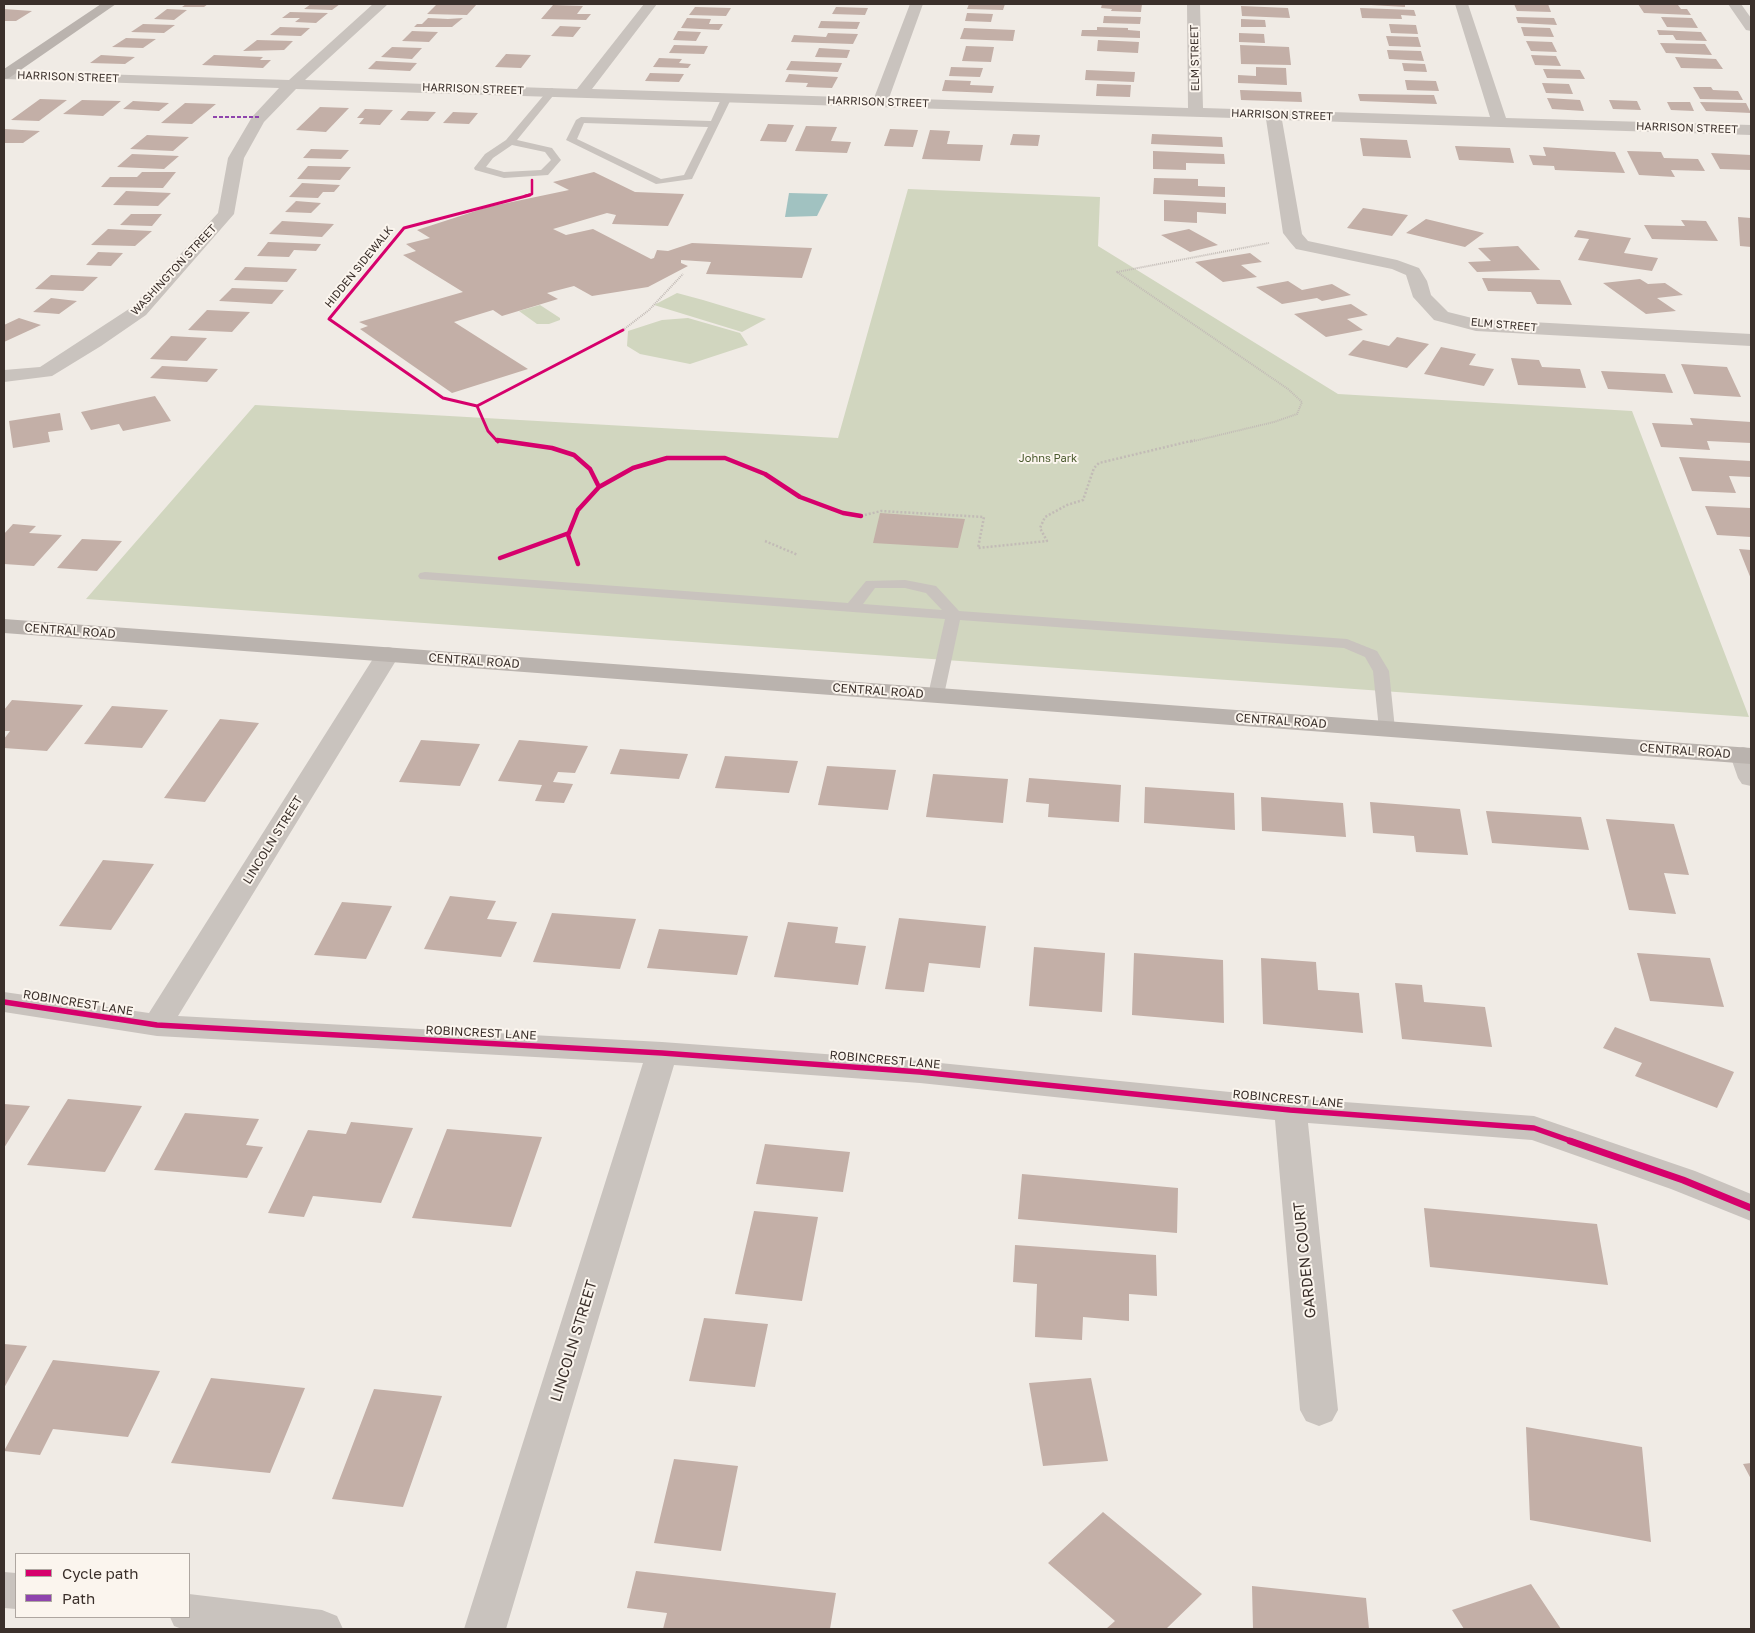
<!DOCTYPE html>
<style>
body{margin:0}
#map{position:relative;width:1755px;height:1633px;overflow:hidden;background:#f0ebe5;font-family:"Golos Text",sans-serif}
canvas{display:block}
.frame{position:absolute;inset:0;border:5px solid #3b302b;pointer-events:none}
.legend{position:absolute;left:15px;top:1553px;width:175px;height:65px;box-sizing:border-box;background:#fbf5ee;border:1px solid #aea6a0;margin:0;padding:6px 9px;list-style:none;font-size:15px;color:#3b302b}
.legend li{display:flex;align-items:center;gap:10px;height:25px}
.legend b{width:25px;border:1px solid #aea6a0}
</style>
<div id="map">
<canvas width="1755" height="1633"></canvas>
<div class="frame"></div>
<ul class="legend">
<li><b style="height:6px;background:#d6006c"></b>Cycle path</li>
<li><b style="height:6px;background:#8e44ad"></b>Path</li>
</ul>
</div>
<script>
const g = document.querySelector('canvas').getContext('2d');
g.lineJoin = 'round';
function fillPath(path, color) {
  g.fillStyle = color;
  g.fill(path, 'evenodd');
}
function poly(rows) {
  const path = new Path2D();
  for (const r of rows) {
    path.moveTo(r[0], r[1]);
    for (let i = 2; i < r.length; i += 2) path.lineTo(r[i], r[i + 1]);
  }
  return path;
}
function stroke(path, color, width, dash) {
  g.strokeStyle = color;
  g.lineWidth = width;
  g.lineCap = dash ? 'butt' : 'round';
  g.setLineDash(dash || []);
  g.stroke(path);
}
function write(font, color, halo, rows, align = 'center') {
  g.font = font + ' "Golos Text",sans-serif';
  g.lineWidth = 4;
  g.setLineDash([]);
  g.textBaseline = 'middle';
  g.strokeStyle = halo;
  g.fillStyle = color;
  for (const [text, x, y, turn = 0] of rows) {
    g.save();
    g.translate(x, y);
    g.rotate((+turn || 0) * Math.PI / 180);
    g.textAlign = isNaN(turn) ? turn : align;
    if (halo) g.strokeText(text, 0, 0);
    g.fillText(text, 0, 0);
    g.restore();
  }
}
const green = poly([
 [908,189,1100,197,1098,246,1338,394,1632,411,1749,717,86,599,255,405,838,438],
 [677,293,703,300,766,319,742,332,654,305],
 [540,305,560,318,560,320,549,324,537,324,519,311],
 [688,318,740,333,748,345,690,364,640,354,627,346,628,331,662,320]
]);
const water = poly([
 [789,193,828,194,817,216,785,217]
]);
const building = poly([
 [186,4,208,4,204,7,182,7],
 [311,4,340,4,332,10,304,9],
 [437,4,477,4,467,15,427,14],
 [969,4,1005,4,1003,10,967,9],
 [1102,4,1142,4,1141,12,1111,11,1112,9,1101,8],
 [1371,4,1405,4,1405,7,1371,5],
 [1514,4,1548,4,1551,12,1517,11],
 [1638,4,1678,5,1681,9,1687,9,1691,15,1644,13],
 [553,5,583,6,577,14,591,14,586,20,541,19],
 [1241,6,1288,8,1290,18,1242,16],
 [695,7,731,8,726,16,689,15],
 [836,7,868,8,865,15,832,14],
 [1360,8,1414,10,1416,16,1401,15,1402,19,1362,18],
 [4,9,32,11,16,21,4,21],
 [167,9,187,10,174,20,154,19],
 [290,12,328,13,316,23,295,22,300,18,282,18],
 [967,13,993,14,991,22,965,21],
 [1104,16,1141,17,1140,24,1103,23],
 [1516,17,1554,18,1557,25,1518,23],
 [1661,17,1692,18,1698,28,1667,27],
 [428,18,448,19,463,18,452,27,414,27,417,24,422,24],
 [687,18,711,19,709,24,723,24,719,30,681,28],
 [1241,19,1265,20,1266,27,1241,27],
 [821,21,860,22,857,29,818,28],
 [143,24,175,25,164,33,131,32],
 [1389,24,1416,25,1418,34,1391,33],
 [560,26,581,27,573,37,551,36],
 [280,27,310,28,301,36,270,35],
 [1097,27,1128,28,1128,30,1140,31,1140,38,1081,36,1082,30,1097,30],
 [1521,27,1550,28,1554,37,1524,36],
 [964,28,1015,30,1013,41,960,39],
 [1657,30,1701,32,1707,41,1676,40,1673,35,1659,35],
 [412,31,438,32,429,42,402,41],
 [678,31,701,32,696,41,673,40],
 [828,33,858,34,853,44,791,42,794,35,826,37],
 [1239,33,1264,34,1265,43,1239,42],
 [1386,36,1418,37,1421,47,1389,46],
 [126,38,156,39,143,48,112,47],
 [257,40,293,41,284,50,243,51],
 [1098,40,1139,42,1138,53,1097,51],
 [1526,41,1552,42,1557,52,1531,51],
 [1660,43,1705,44,1712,55,1666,53],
 [674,45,708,46,704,54,669,53],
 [1240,45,1289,47,1291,65,1241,64],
 [966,46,994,47,991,62,962,61],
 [392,47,422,48,412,59,381,57],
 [819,48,850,50,847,58,815,57],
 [1387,50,1421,51,1424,61,1389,59],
 [506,54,531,55,521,68,495,67],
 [101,55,135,57,125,64,90,63],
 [214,55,263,57,260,60,271,60,263,68,202,65],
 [1531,55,1556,56,1561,66,1535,65],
 [1675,57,1716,59,1723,69,1681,68],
 [659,58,682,59,679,63,691,64,688,68,653,67],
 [376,61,417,63,410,71,368,69],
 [791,61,842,63,838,72,786,70],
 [1402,63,1425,64,1427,72,1404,71],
 [951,67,983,68,980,77,949,76],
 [1256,67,1286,68,1287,85,1238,83,1238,75,1256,76],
 [1543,69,1580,70,1585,79,1547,78],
 [1086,70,1135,72,1134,82,1085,80],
 [650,73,684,74,679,82,645,81],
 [789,74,838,77,832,88,806,87,808,83,785,82],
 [945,80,971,81,970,85,994,86,992,93,942,91],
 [1405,80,1436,81,1439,91,1407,90],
 [1542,83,1569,84,1573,94,1546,93],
 [1097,84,1131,85,1130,97,1096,96],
 [1693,87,1711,87,1713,90,1738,91,1743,100,1700,99],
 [1240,90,1301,92,1302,102,1241,100],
 [1358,94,1434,95,1437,104,1360,101],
 [1547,98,1580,100,1584,111,1552,109],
 [40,99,67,100,39,121,11,120],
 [82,100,121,101,103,116,63,114],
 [1609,100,1637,101,1641,110,1613,109],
 [133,101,169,103,159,111,123,109],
 [1667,102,1690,102,1694,111,1671,110],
 [1700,102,1746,103,1751,113,1706,111],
 [185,103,216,104,192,124,161,123],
 [320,107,349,108,326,132,296,130],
 [365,109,393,110,380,125,359,124,364,118,357,118],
 [408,111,436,112,428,121,400,120],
 [453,112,478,113,469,124,443,123],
 [768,124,794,125,786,142,760,141],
 [806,126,837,127,831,141,851,142,847,153,795,151],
 [4,129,40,131,23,143,4,143],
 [890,129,918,130,913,147,884,146],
 [930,130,950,131,947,144,983,145,980,161,922,159],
 [1013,134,1040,135,1038,146,1010,145],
 [1152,134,1222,137,1223,147,1151,144],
 [147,135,189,137,173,151,130,149],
 [1360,138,1407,140,1411,158,1363,156],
 [1455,146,1510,148,1514,163,1459,160],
 [1543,147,1615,152,1625,173,1555,170,1554,166,1533,165,1529,155,1546,156],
 [311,149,349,150,341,159,303,158],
 [1153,151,1224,154,1225,164,1186,163,1186,170,1153,169],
 [1627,151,1661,152,1664,158,1698,159,1705,171,1671,170,1675,177,1639,175],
 [1711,153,1751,155,1751,170,1720,169],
 [132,154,179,156,164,169,117,167],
 [308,166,351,167,340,180,297,179],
 [142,172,176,172,163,188,101,187,110,177,137,177],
 [594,172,635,192,684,194,668,226,612,224,616,215,607,213,553,229,566,235,593,229,651,259,654,258,657,250,668,251,692,243,812,248,802,278,706,274,711,262,681,260,681,263,688,266,648,287,592,296,574,286,547,293,558,299,502,316,493,310,454,322,528,369,452,393,360,329,368,326,359,322,463,292,403,255,416,251,406,244,430,238,417,230,488,207,569,190,553,182],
 [1154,178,1198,179,1198,186,1225,187,1225,197,1153,194],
 [302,183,340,185,334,192,323,192,318,198,289,197],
 [126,191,171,193,158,206,113,205],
 [1164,200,1226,203,1226,214,1197,212,1197,223,1164,221],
 [296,201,321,203,311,213,285,212],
 [1363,208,1408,215,1392,236,1347,228],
 [131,214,162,214,152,226,120,225],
 [1738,217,1751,218,1751,247,1740,246],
 [1426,219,1484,233,1465,247,1406,233],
 [1681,220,1706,221,1718,241,1652,239,1644,225,1685,226],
 [282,221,334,224,322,237,269,234],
 [108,229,152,231,135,246,91,245],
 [1189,229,1218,245,1190,252,1161,235],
 [1578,230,1631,238,1624,253,1658,258,1652,271,1578,260,1589,239,1574,237],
 [268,242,321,244,316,251,294,250,289,257,257,256],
 [1518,246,1540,270,1477,272,1468,262,1491,261,1478,248],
 [98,252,123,253,111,266,86,265],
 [1250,253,1262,262,1241,265,1257,277,1223,282,1195,262],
 [245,267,297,269,287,282,234,280],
 [51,275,98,277,83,291,35,289],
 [1482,278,1560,280,1572,305,1537,304,1531,292,1488,291],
 [1640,279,1648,284,1665,283,1683,295,1657,298,1676,311,1646,314,1603,283],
 [1288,281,1302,290,1332,284,1351,295,1322,301,1317,298,1282,304,1256,287],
 [232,288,284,290,272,304,219,301],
 [51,298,77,301,59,314,33,312],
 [1351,304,1368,315,1347,319,1363,330,1326,337,1294,314],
 [207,310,250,312,232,332,188,330],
 [19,318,41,325,4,342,4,325],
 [171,336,207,338,187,361,150,359],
 [1397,337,1429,344,1407,368,1348,355,1363,340,1389,346],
 [1441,347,1476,354,1469,365,1494,369,1484,386,1424,374],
 [1511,358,1539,360,1542,367,1580,369,1586,388,1518,385],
 [1681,364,1727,367,1741,397,1694,394],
 [162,366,218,369,207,382,150,378],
 [1601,371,1665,374,1673,393,1608,389],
 [155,396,171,421,123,431,119,424,91,430,81,412],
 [60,413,63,430,48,432,50,442,13,448,9,421],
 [1690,418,1751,422,1751,443,1707,441,1710,450,1661,447,1652,423,1693,425],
 [1679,457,1751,461,1751,477,1729,476,1736,493,1692,491],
 [1705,506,1751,508,1751,537,1717,535],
 [880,513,965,519,958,548,873,543],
 [13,524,36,526,29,533,62,535,34,566,4,564,4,534],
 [82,539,122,541,97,571,57,568],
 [1739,549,1751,550,1751,579],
 [12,700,83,705,47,751,4,748,4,739,10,731,4,731,4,710],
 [112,706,168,710,142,748,84,744],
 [220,719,259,723,205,802,164,798],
 [421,740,480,744,460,786,399,782],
 [519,740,588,746,575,773,558,772,553,782,573,784,564,803,535,801,542,785,498,781],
 [620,749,688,754,679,779,610,774],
 [725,756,798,761,789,793,715,788],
 [827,766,896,770,888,810,818,805],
 [933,774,1008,779,1003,823,926,817],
 [1029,778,1121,785,1119,822,1048,817,1049,804,1026,802],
 [1145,787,1234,793,1235,830,1144,823],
 [1261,797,1343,803,1346,837,1262,831],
 [1370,802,1460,809,1468,855,1416,852,1414,836,1373,833],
 [1486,811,1581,817,1589,850,1492,843],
 [1606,819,1674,824,1689,875,1664,873,1676,914,1629,910],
 [103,860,154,864,111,930,59,926],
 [450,896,496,901,487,919,517,922,501,957,424,949],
 [342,902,392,906,366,959,314,955],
 [552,913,636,919,620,969,533,962],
 [899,918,986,926,980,968,929,963,924,992,885,989],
 [788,922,838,927,835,943,866,946,858,985,774,977],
 [659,929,748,936,737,975,647,968],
 [1034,947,1105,953,1102,1012,1029,1006],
 [1134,953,1223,960,1224,1023,1132,1015],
 [1637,953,1710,958,1724,1007,1650,1001],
 [1261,958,1316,962,1318,990,1359,993,1363,1033,1263,1024],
 [1395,983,1422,985,1424,1002,1485,1007,1492,1047,1402,1039],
 [1615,1027,1734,1072,1717,1108,1635,1076,1642,1063,1603,1048],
 [68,1099,142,1106,105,1172,27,1165],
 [4,1104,30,1106,4,1148],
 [185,1113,259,1119,246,1145,263,1147,247,1178,154,1170],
 [351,1122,413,1128,381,1203,313,1196,304,1217,268,1213,308,1130,346,1134],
 [447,1129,542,1137,511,1227,412,1218],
 [765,1144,850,1152,843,1192,756,1184],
 [1022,1174,1178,1188,1177,1233,1018,1219],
 [1424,1208,1597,1224,1608,1285,1430,1267],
 [754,1211,818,1217,802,1301,735,1294],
 [1015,1245,1156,1255,1157,1296,1129,1294,1129,1321,1083,1317,1082,1340,1035,1337,1037,1284,1013,1282],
 [704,1318,768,1324,755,1387,689,1381],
 [4,1344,27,1346,4,1388],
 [53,1360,160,1371,128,1437,53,1429,40,1455,4,1451],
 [211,1378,305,1388,270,1473,171,1463],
 [1091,1378,1108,1461,1043,1466,1029,1383],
 [374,1389,442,1396,403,1507,332,1499],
 [1526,1427,1642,1447,1651,1542,1530,1520],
 [674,1459,738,1466,721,1551,654,1543],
 [1751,1463,1751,1479,1743,1464],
 [1103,1512,1202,1594,1166,1629,1106,1629,1115,1621,1048,1563],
 [636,1571,836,1593,830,1629,663,1629,667,1613,627,1608],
 [1531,1584,1561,1629,1464,1629,1452,1610],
 [1252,1586,1366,1598,1369,1629,1253,1629]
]);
const pathFar1 = poly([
 [623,330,649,310,683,274],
 [1190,442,1274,422,1297,414,1302,402,1288,389,1117,272,1269,243]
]);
const path = poly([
 [861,516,881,511,984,517,978,548,1047,541,1040,528,1045,517,1067,505,1083,500,1094,468,1099,463,1195,440],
 [765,541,798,555]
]);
const lane = poly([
 [552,88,557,91,517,140,552,148,561,160,548,175,504,178,475,170,474,168,485,154,506,140,549,89,552,88],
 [512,145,545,152,551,160,541,170,504,172,486,167,493,158,512,145],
 [727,94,732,97,692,179,656,184,566,140,576,120,581,117,711,121,722,97,727,94],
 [584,123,708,127,684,175,661,179,577,139,584,123],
 [425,572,848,603,866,581,905,580,936,586,959,611,1347,639,1377,651,1389,671,1395,729,1393,733,1387,734,1381,733,1379,729,1373,671,1365,657,1344,648,960,620,944,695,942,698,936,700,930,698,928,695,945,619,420,579,418,576,420,573,425,572],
 [875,588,905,588,926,593,942,610,863,604,875,588]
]);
const street = poly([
 [373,4,388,4,305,80,577,89,644,4,657,4,592,89,874,98,910,4,923,4,889,98,1188,108,1187,4,1200,4,1203,108,1490,117,1455,4,1468,4,1506,118,1751,125,1751,135,1282,120,1302,234,1308,241,1397,260,1419,268,1427,281,1431,295,1448,312,1476,319,1751,334,1751,346,1476,331,1434,320,1413,297,1406,275,1392,269,1296,249,1290,242,1283,233,1266,119,296,89,264,122,244,158,234,214,146,315,101,346,52,376,4,382,4,370,40,367,132,307,218,213,228,158,252,117,279,88,4,79,4,71,289,80,373,4],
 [1728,4,1741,4,1751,18,1751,31,1746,30,1728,4],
 [388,647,397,649,400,654,178,1016,662,1042,920,1061,1290,1098,1534,1116,1695,1171,1751,1194,1751,1221,1671,1189,1532,1140,1308,1123,1338,1410,1332,1421,1319,1426,1306,1421,1300,1410,1275,1120,920,1083,674,1065,506,1629,464,1629,643,1063,157,1036,4,1012,4,992,149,1013,376,654,379,649,388,647],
 [1743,747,1751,749,1751,786,1742,784,1738,778,1730,755,1734,749,1743,747],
 [4,1572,16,1573,16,1609,4,1608,4,1572],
 [189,1594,322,1610,337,1616,343,1629,182,1629,174,1626,170,1617,189,1617,189,1594]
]);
const secondary = poly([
 [101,4,116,4,9,78,4,79,4,69,101,4],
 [4,619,1751,748,1751,764,4,633,4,619]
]);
const quiet = poly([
 [213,117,260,117]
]);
const cyclewayFar4 = poly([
 [525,196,532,194,532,180]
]);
const cyclewayFar3 = poly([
 [477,406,623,330],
 [498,442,488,431,477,406,443,398,329,319,404,228,530,195]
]);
const cyclewayFar2 = poly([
 [497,440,552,448,574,455,590,469,599,487],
 [500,558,569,533],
 [578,564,568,535,578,510,599,487,633,468,667,458,725,458,765,474,800,497,843,513,861,516]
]);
const cyclewayFar1 = poly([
 [4,1002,157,1025,662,1053,920,1072,1290,1110,1534,1128,1574,1142]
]);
const cycleway = poly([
 [1570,1141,1683,1180,1751,1208]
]);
const farStreetnames = [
 ["ELM STREET",1195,58,-91],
 ["HARRISON STREET",68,77,2],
 ["HARRISON STREET",473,89,2],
 ["HARRISON STREET",878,102,2],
 ["HARRISON STREET",1282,115,2],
 ["HARRISON STREET",1687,128,2],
 ["HIDDEN SIDEWALK",359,267,-51],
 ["WASHINGTON STREET",174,270,-47],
 ["ELM STREET",1504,325,5]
];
const farParknames = [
 ["Johns Park",1048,459]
];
const streetNames = [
 ["CENTRAL ROAD",70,631,4],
 ["CENTRAL ROAD",474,661,4],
 ["CENTRAL ROAD",878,691,4],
 ["CENTRAL ROAD",1281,721,4],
 ["CENTRAL ROAD",1685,751,4],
 ["LINCOLN STREET",273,840,-58],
 ["ROBINCREST LANE",78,1003,9],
 ["ROBINCREST LANE",481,1033,3],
 ["ROBINCREST LANE",885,1060,5],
 ["ROBINCREST LANE",1288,1099,5]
];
const nearStreetnames = [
 ["GARDEN COURT",1305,1260,-96],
 ["LINCOLN STREET",574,1341,-73]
];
fillPath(green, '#d1d6bf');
fillPath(water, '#a1c2c1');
fillPath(building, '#c3afa7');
stroke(pathFar1, '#c2bbb6', 2, [1, 1]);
stroke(path, '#c2bbb6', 2.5, [2, 2]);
fillPath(lane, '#c9c3be');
fillPath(street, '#c9c3be');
fillPath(secondary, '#bab3ae');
stroke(quiet, '#8e44ad', 2, [4, 2]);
stroke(cyclewayFar4, '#d6006c', 2.5);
stroke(cyclewayFar3, '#d6006c', 3);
stroke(cyclewayFar2, '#d6006c', 4.5);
stroke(cyclewayFar1, '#d6006c', 5.5);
stroke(cycleway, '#d6006c', 7);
write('11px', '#3b302b', '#fbf5ee', farStreetnames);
write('11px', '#4a5a2e', '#fbf5ee', farParknames);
write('12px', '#3b302b', '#fbf5ee', streetNames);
write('15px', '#3b302b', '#fbf5ee', nearStreetnames);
</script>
